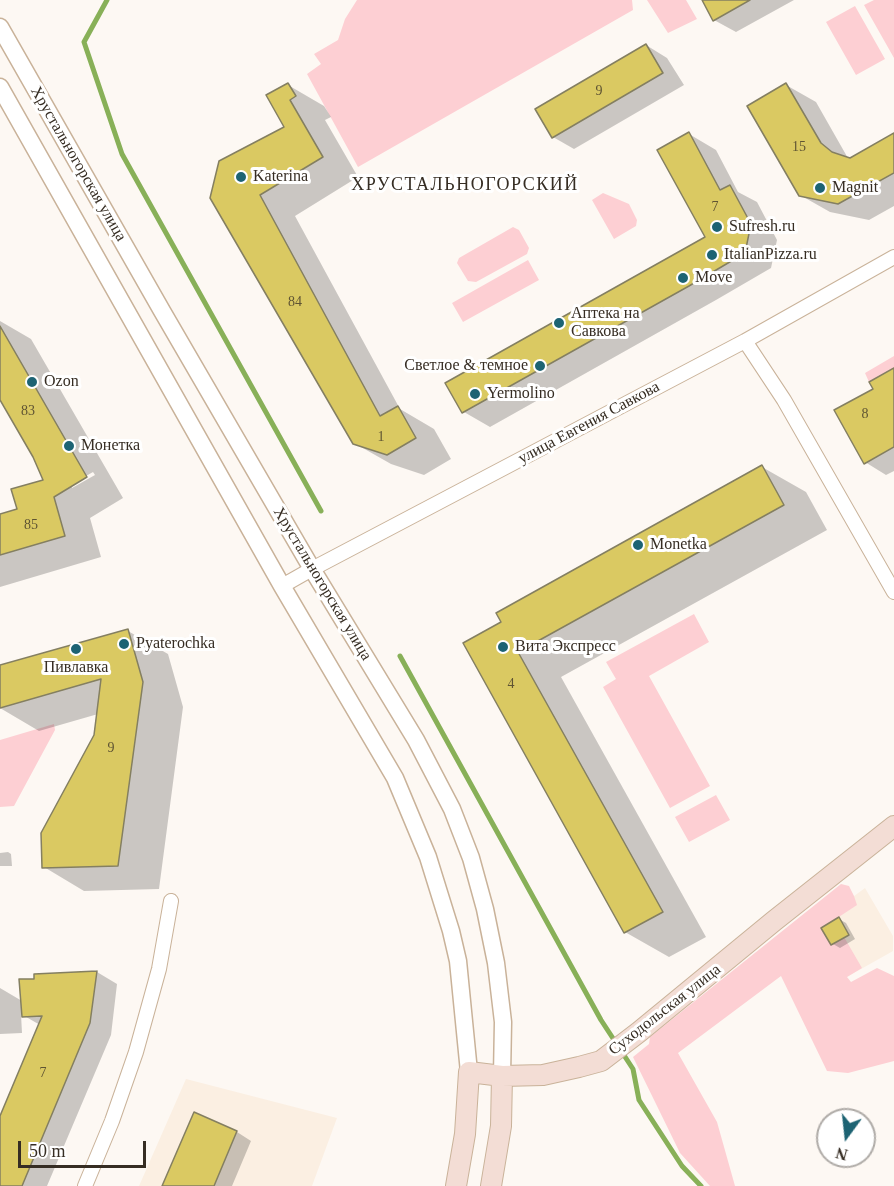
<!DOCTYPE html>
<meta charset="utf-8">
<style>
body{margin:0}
#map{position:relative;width:894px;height:1186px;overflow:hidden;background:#fdf8f3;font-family:Georgia,serif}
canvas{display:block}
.north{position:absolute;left:816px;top:1108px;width:60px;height:60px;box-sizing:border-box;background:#fff;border:2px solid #afaba7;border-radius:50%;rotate:195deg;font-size:16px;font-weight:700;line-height:24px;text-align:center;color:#362d23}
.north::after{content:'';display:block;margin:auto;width:21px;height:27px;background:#1d6373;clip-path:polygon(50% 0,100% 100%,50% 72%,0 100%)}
.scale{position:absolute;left:18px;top:1141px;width:128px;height:27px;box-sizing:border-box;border:3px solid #362d23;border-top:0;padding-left:8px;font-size:18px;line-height:21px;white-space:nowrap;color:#362d23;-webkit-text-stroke:4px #fff;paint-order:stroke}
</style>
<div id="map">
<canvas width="894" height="1186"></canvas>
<div class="north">N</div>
<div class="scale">50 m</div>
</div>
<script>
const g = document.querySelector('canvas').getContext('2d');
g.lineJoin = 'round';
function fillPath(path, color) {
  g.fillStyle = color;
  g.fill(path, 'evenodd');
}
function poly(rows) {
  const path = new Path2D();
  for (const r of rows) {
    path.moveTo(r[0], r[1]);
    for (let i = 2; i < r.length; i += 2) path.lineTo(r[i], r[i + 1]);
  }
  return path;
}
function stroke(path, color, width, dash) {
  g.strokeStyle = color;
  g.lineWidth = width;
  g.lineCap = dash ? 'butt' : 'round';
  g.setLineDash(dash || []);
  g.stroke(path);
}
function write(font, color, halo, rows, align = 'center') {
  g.font = font + ' Georgia,serif';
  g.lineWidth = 6;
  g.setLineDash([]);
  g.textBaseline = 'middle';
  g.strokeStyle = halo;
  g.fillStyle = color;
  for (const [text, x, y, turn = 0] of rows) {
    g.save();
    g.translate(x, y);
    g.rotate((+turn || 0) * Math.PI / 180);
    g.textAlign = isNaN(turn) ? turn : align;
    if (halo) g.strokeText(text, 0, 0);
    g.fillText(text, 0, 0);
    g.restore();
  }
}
const built = poly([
 [865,888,893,936,893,951,815,995,789,944],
 [186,1079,337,1118,312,1186,139,1186]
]);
const green = poly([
 [357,0,632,0,633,10,358,167,307,74,321,64,314,54,338,40,345,19],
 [647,0,686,0,697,19,668,33],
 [874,0,894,0,894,58,864,5],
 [855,6,885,59,856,75,826,22],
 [603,193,629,204,637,220,636,226,614,239,592,200],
 [513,227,519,230,529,248,527,254,476,282,468,281,457,263,459,258],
 [528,260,539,280,463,322,452,303],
 [894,356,894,368,869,382,865,373],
 [694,614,709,642,649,676,710,786,670,808,603,687,616,679,606,662],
 [54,724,55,730,14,806,0,807,0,740],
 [716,795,730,820,689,842,675,817],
 [841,884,849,886,854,896,857,905,822,928,844,937,862,968,847,977,851,982,877,968,894,976,894,1061,848,1073,827,1071,781,976,678,1053,717,1122,735,1186,710,1186,680,1153,633,1057,649,1044,650,1037]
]);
const shadow = poly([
 [703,0,794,0,736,32,714,20],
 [646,45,667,58,684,85,574,149,553,137],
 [288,85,324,106,331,117,325,120,358,177,295,216,400,409,434,429,451,459,424,475,391,464,354,443,212,198,286,128],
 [786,85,816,102,849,160,894,134,894,206,869,220,830,212,800,195],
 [689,134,716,150,738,192,757,202,777,240,771,268,716,300,490,427,464,412,707,237],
 [0,321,31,339,123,498,90,518,101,557,0,587,0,516,19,510,45,481,34,457,3,402,0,401],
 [93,472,95,475,72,488,72,484],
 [894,370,894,471,886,475,865,462,875,389],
 [762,467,806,492,827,530,561,677,706,937,669,957,625,932,503,622],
 [128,631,168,654,183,707,159,889,84,891,44,867,96,735,98,714,39,731,0,708,0,667],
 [8,852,11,854,12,866,0,866,0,853],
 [839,919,846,923,855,939,840,948,833,944],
 [97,972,117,984,111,1035,47,1186,0,1186,0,1119,40,1025,21,1014,22,1033,0,1034,0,988,22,1001],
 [195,1114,237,1132,251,1141,232,1186,164,1186]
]);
const stream = poly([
 [107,0,84,42,122,154,321,511],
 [400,656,601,1020,633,1069,639,1100,682,1166,701,1186]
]);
const building = poly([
 [702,0,750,0,713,21,702,0],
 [646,44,663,73,552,138,535,109,646,44],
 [288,83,296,96,290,100,323,157,260,195,380,416,398,406,416,438,387,455,353,444,210,198,219,161,284,127,266,95,288,83],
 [786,83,821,143,832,152,850,158,894,133,894,173,838,204,799,196,747,106,786,83],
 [689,132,720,190,730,185,751,224,745,253,689,286,462,413,445,383,705,237,657,150,689,132],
 [0,326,87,477,54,497,65,536,0,555,0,514,17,509,11,489,43,480,33,457,0,400,0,326],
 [894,368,894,447,864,464,834,410,873,389,869,382,894,368],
 [762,465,784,505,518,652,663,912,624,933,463,643,501,622,496,613,762,465],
 [128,629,143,682,118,866,42,868,41,833,94,735,101,679,0,708,0,665,128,629],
 [839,917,849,935,831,945,821,928,839,917],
 [97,971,90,1023,22,1186,0,1186,0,1116,42,1016,22,1017,19,979,34,979,34,974,97,971],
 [194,1112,237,1131,214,1186,162,1186,194,1112]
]);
const minor = poly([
 [745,341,784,400,894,592],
 [282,586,312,569,745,341,894,257],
 [85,1186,112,1121,136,1052,159,969,171,901]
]);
const tertiary = poly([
 [0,27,162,311,312,569,416,740,452,809,471,858,485,909,496,963,503,1022,502,1076],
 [0,87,282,586,395,778,428,857,451,931,458,961,469,1072]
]);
const secondary = poly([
 [456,1186,465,1134,469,1072,502,1076,543,1075,579,1067,601,1061,639,1032,774,921,894,826],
 [491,1186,501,1126,502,1076]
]);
const markers = [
 [241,177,6,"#1d6373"],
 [820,188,6,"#1d6373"],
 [717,227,6,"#1d6373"],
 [712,255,6,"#1d6373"],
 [683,278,6,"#1d6373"],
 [559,323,6,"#1d6373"],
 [540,366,6,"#1d6373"],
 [32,382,6,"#1d6373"],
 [475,394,6,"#1d6373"],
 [69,446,6,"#1d6373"],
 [638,545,6,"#1d6373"],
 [124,644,6,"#1d6373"],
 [503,647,6,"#1d6373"],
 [76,649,6,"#1d6373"]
];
const numberNames = [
 ["9",599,91],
 ["15",799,147],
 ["7",715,207],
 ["84",295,302],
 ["83",28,411],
 ["8",865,414],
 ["1",381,437],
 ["85",31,525],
 ["4",511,684],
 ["9",111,748],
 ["7",43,1073]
];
const streetNames = [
 ["Хрустальногорская улица",78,164,60],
 ["улица Евгения Савкова",589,423,-28],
 ["Хрустальногорская улица",322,584,59],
 ["Суходольская улица",665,1010,-38]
];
const poiNames = [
 ["Katerina",253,177],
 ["Magnit",832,188],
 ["Sufresh.ru",729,227],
 ["ItalianPizza.ru",724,255],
 ["Move",695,278],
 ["Аптека на",571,314],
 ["Савкова",571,332],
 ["Светлое & темное",528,366,"right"],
 ["Ozon",44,382],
 ["Yermolino",487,394],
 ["Монетка",81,446],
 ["Monetka",650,545],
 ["Pyaterochka",136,644],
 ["Вита Экспресс",515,647],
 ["Пивлавка",76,668,"center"]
];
const neighbourhoodNames = [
 ["ХРУСТАЛЬНОГОРСКИЙ",465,185]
];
fillPath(built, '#fbefe2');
fillPath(green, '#fdcfd3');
fillPath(shadow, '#0003');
stroke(stream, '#88b058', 5);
fillPath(building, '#dac962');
stroke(building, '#847f61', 1.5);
stroke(minor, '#c9b299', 16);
stroke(tertiary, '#c9b299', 19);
stroke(secondary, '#c9b299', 22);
stroke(minor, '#fff', 14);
stroke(tertiary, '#fff', 16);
stroke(secondary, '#f3ddd5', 20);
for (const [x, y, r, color] of markers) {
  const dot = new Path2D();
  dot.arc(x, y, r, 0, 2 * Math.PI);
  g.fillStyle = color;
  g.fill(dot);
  stroke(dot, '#fff', 2);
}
write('14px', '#5f5433', null, numberNames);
write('16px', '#362d23', '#fff', streetNames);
write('16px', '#362d23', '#fff', poiNames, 'left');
g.letterSpacing = '1.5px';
write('18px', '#362d23', '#fff', neighbourhoodNames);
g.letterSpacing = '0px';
</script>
